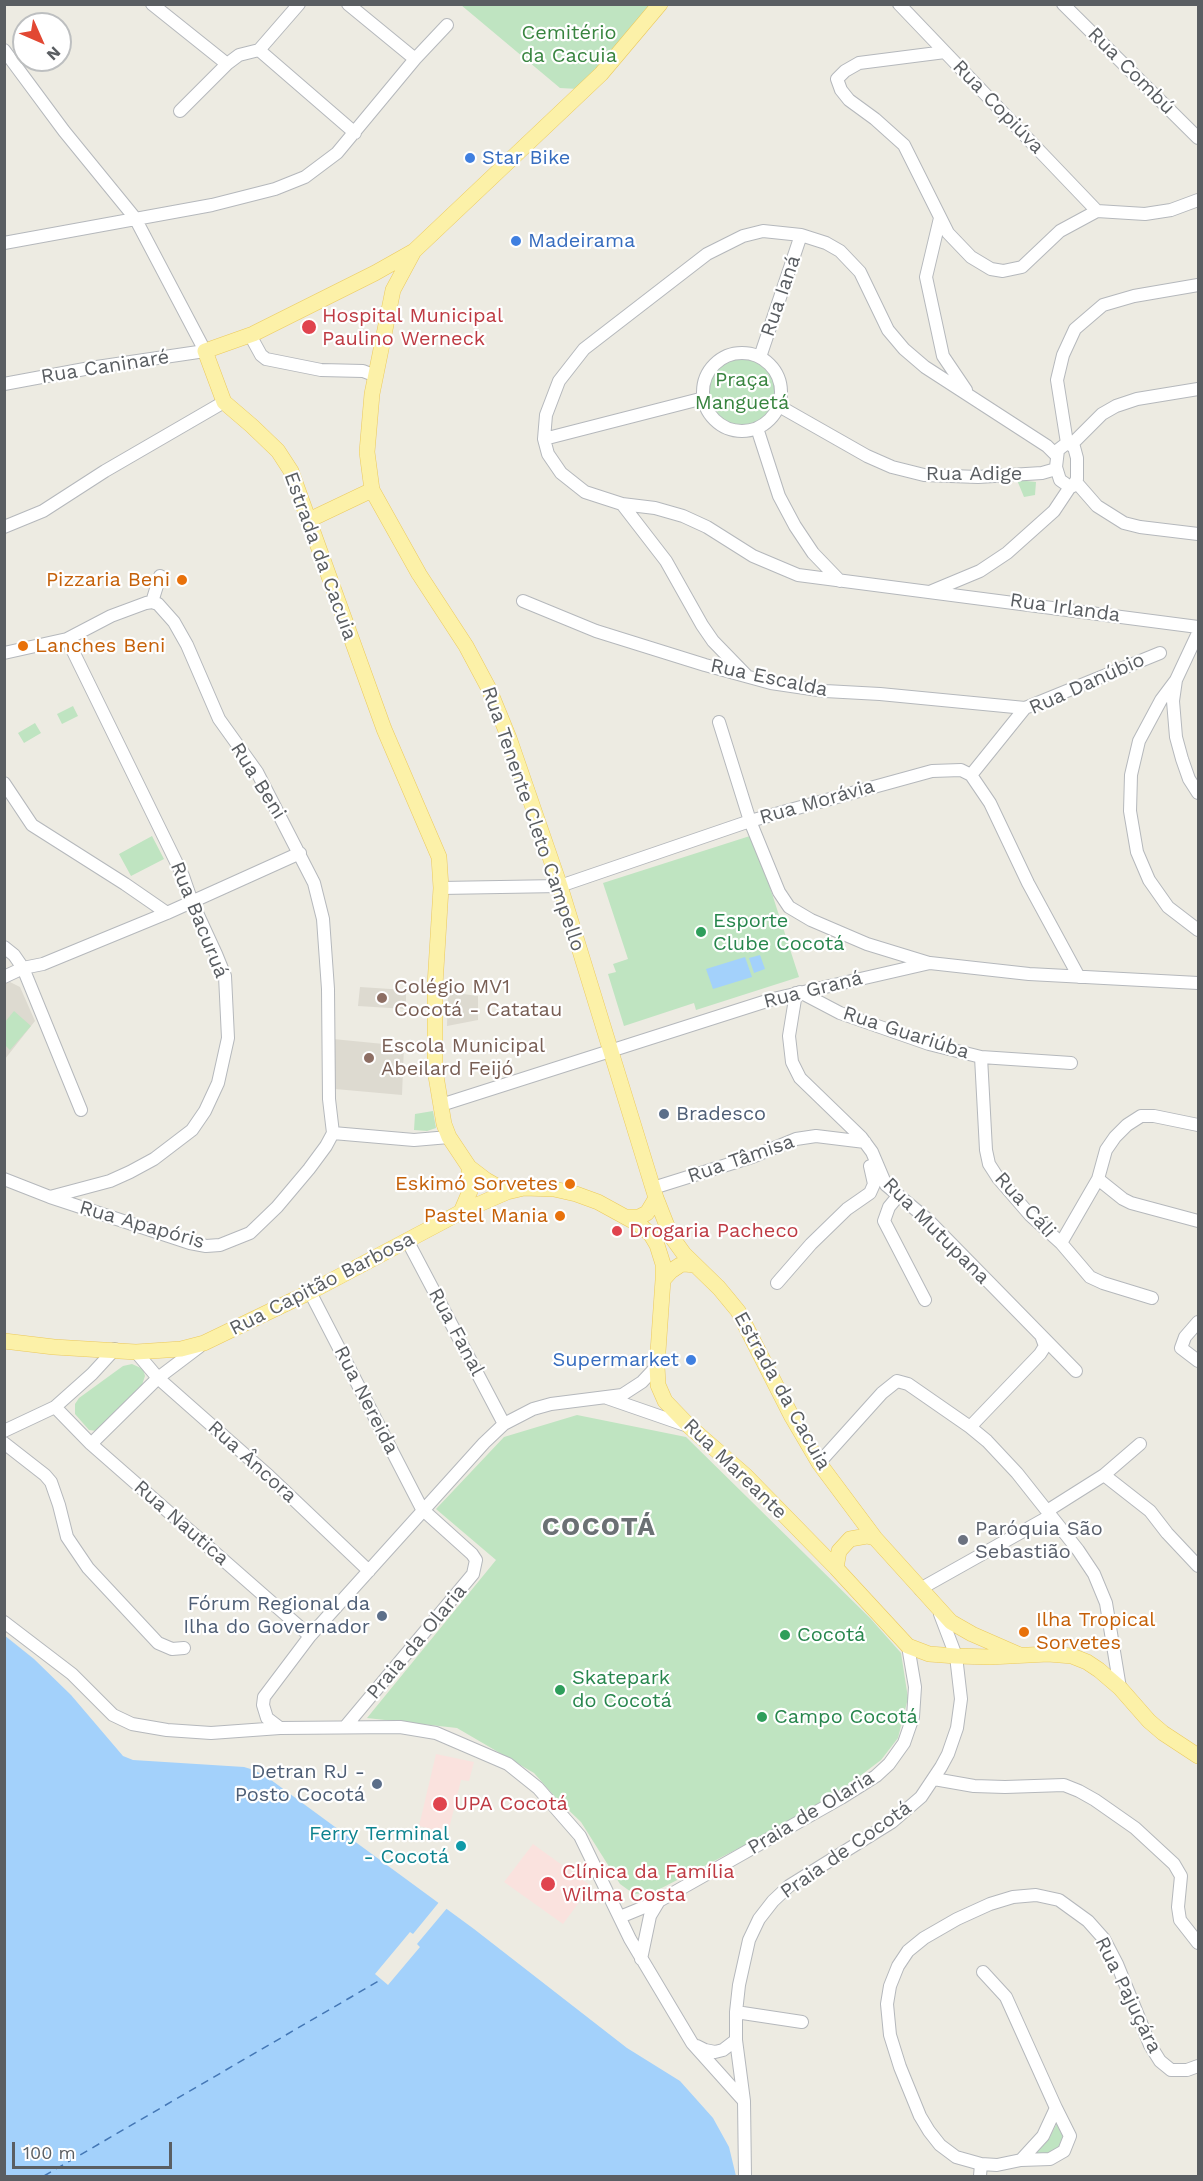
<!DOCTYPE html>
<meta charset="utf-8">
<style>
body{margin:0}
#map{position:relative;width:1203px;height:2181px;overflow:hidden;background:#edebe2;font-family:"Work Sans",sans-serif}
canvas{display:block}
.frame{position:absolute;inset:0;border:6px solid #5a5e62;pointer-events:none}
.north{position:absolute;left:12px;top:12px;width:60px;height:60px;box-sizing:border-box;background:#fff;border:2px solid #bdbfc0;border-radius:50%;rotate:135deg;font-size:16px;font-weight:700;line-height:24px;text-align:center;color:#5a5e62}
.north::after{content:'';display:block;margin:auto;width:21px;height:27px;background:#e24833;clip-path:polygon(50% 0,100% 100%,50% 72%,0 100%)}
.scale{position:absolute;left:12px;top:2142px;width:160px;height:27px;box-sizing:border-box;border:3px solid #5a5e62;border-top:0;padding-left:8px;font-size:18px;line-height:21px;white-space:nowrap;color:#5a5e62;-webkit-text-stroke:4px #fff;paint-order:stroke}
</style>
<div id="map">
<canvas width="1203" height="2181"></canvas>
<div class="frame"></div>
<div class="north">N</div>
<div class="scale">100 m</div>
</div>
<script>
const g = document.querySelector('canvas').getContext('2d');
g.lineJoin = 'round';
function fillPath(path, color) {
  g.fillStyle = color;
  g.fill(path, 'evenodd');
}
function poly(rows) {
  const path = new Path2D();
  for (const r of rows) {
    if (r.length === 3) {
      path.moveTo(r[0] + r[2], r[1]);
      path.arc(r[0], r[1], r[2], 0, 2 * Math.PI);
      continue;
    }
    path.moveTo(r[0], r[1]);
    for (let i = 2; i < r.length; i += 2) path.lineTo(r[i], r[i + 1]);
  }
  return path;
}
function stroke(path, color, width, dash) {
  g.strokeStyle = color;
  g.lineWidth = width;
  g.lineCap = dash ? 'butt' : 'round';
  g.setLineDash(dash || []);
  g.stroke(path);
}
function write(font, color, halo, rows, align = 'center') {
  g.font = font + ' "Work Sans",sans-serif';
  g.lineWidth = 4.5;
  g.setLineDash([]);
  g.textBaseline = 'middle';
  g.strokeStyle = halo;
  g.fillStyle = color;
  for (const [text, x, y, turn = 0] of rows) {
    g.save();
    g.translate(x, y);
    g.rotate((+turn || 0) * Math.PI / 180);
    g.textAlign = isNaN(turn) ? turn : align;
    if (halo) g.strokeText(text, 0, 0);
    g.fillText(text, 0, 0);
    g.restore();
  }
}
const education = poly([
 [10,982,20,987,35,1021,5,1059,5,983],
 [360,987,406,990,406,1009,358,1006],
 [448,992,478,996,478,1020,447,1026],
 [333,1039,404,1046,402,1095,335,1089]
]);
const medical = poly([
 [436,1754,474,1762,469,1781,461,1780,448,1833,419,1826],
 [533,1844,591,1886,563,1924,504,1882]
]);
const green = poly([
 [461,5,652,5,598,73,578,89,560,88],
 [742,392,35],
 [1017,480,1036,482,1035,495,1024,497],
 [73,706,78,716,62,724,57,714],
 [35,723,41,733,24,743,18,733],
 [753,835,799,977,696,1010,694,1003,624,1026,608,974,616,972,613,964,628,959,603,883],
 [152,836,164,859,131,876,119,854],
 [14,1011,31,1026,10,1050,5,1045,5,1022],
 [433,1111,436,1128,427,1131,414,1130,415,1114],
 [132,1364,143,1369,145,1376,141,1388,97,1431,89,1430,75,1414,75,1404,79,1398,123,1366],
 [577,1415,686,1437,870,1618,901,1653,908,1698,898,1738,881,1760,839,1792,778,1828,652,1893,634,1894,620,1884,581,1822,556,1798,534,1773,457,1728,367,1718,496,1560,436,1509,504,1437],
 [1057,2123,1064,2137,1060,2148,1047,2155,1036,2153,1049,2139]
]);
const water = poly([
 [760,955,765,969,754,973,749,958],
 [745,957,752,977,713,989,706,969],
 [4,1635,34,1659,71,1695,123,1756,133,1760,244,1767,254,1770,267,1777,474,1929,627,2048,680,2081,713,2118,729,2147,736,2176,5,2176]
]);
const pier = poly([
 [440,1901,448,1907,417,1944,420,1947,388,1985,375,1974,410,1932,413,1934]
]);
const ferry = poly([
 [44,2176,382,1979]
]);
const minor = poly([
 [152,4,227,64],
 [348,4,415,59],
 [899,4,1097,211],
 [1063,4,1198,138],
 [4,50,64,131,135,218,205,351,90,368,4,384],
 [259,50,355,133],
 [945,52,859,63,845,71,837,79,841,90,849,100,875,119,904,145,948,233,971,257,991,269,1003,271,1022,267,1060,231,1097,211,1145,214,1171,210,1198,200],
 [180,111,227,64,239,55,259,50,299,4],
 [940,218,926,277,943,356,966,390],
 [4,243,212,205,275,189,305,177,337,153,415,59,447,25],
 [250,335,261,355,266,359,321,370,363,371,376,376],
 [742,392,39],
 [760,357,801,235],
 [779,406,867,456,892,467,924,475,978,477,1042,473,1056,469],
 [757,428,779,496,795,526,813,553,840,581],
 [544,439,704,398],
 [1067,443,1057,380,1063,355,1075,329,1103,305,1134,296,1198,285],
 [1067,443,1074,447,1077,458,1077,479,1073,486,1070,487,1060,480,1056,467,1058,450,1067,443],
 [1071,445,1102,414,1116,406,1137,399,1198,389],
 [1056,455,1047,446,925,367,904,349,888,330,860,272,840,251,826,243,801,235,763,231,743,236,707,254,584,349,559,381,546,415,544,439,548,454,561,473,585,492,622,504,655,508,683,516,707,527,753,556,798,575,1198,627],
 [1076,482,1097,506,1124,523,1140,527,1198,534],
 [622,504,666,561,702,625,713,641,746,675],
 [4,527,43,511,105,471,224,402],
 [932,591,980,571,1007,553,1054,511,1070,487],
 [523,601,596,631,705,665,771,683,825,691,880,694,1025,708],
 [152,602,160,576],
 [1198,633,1176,680,1173,701,1176,737,1182,759,1189,779,1198,793],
 [4,653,67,639,111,616,146,603,152,602,158,604,174,622,187,645,219,719,257,772,314,883,323,919,328,989,329,1099,333,1133],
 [1176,680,1161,700,1139,741,1131,775,1130,811,1137,852,1149,880,1168,907,1198,930],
 [719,722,750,821,779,892,789,907,811,920,867,944,929,963],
 [971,775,1025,708,1160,653],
 [4,783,32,825,125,884,167,913],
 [441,888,560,886,750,821,932,771,961,770,971,775,990,803,1028,883,1079,977],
 [4,947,14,955,23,968,81,1110],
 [4,977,23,968,43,964,167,913,300,853],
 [800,992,840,1013,929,1044,981,1057,1071,1063],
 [796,993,789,1036,792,1062,800,1078,861,1137,872,1152,886,1185,927,1219,1076,1371],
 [981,1057,986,1150,989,1164,998,1178,1030,1215,1061,1243,1090,1277,1103,1283,1152,1298],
 [441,1105,773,999,930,963,1029,974,1198,983],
 [333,1133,414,1140,449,1137],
 [4,1179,50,1197,190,1243,206,1246,220,1245,250,1233,277,1207,309,1169,326,1146,333,1133],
 [1098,1179,1123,1199,1131,1203,1198,1221],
 [653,1188,752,1157,796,1139,816,1136,865,1142],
 [898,1196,889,1207,884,1221,925,1300],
 [50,1197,110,1181,130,1172,154,1159,192,1130,205,1111,218,1083,228,1038,225,976,216,954,192,902,183,876,67,639],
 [407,1240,504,1424],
 [1061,1243,1098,1179,1106,1150,1115,1137,1127,1125,1141,1116,1154,1116,1198,1125],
 [777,1283,811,1244,847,1209,870,1193,874,1184,870,1166],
 [310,1292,422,1509,472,1554,476,1560,473,1574,345,1727],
 [1198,1322,1185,1337,1181,1348,1198,1361],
 [136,1352,158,1378,269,1476,369,1571],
 [607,1398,688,1426],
 [55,1407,91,1444,310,1636],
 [970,1427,1040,1354,1045,1346,1042,1338],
 [4,1431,55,1407,92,1374,115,1349],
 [4,1443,45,1475,51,1482,59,1505,67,1537,88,1568,158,1643,172,1649,184,1648],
 [91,1444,158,1378,199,1347],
 [819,1463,882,1393,897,1381,908,1384,970,1427,987,1441,1017,1473,1078,1550,1094,1574,1106,1603,1120,1688],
 [1104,1475,1140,1444],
 [1047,1511,1104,1475,1150,1511,1167,1533,1198,1566],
 [920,1589,1050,1516],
 [4,1622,72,1674,113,1715,132,1724,167,1730,211,1733,280,1728,400,1727,436,1733,508,1764,538,1788,580,1836,630,1939,692,2043,744,2101],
 [280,1728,267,1718,263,1705,264,1697,310,1636,484,1443,504,1424,533,1409,551,1404,622,1395,642,1382,657,1366],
 [934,1779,974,1786,1005,1787,1064,1785,1079,1791,1095,1800,1135,1828,1174,1864,1181,1876,1178,1907,1180,1920,1198,1943],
 [620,1917,659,1901,841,1798,876,1776,889,1764,904,1743,913,1717,915,1687,908,1646],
 [641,1959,650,1916,659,1901],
 [983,1972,1006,1997,1056,2108,1043,2136,1021,2160,997,2165,981,2164,956,2157,940,2145,929,2131,920,2116,900,2067,890,2035,887,2004,890,1986,898,1966,908,1951,924,1938,957,1919,990,1904,1013,1897,1036,1895,1059,1900,1088,1921,1104,1939,1117,1964,1150,2045,1160,2061,1171,2070,1187,2070,1198,2066],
 [736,2012,802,2022],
 [697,2046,705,2050,715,2052,723,2050,736,2040],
 [1021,2160,1050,2159,1064,2151,1070,2136,1056,2108],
 [745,2176,744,2101,736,2040,736,2012,739,1985,749,1940,759,1919,773,1901,789,1886,892,1822,921,1797,941,1767,948,1754,957,1728,961,1699,956,1656,940,1614],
 [980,2176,981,2164]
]);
const major = poly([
 [414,251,393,290,372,394,367,452,372,490,419,574,466,646,489,689,509,738,560,886,656,1198,671,1236,684,1254,719,1288,738,1311,792,1417,819,1463,875,1538,951,1622,972,1634,1020,1655],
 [309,520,372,490],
 [507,1192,486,1180,469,1167,449,1137,444,1124,435,1070,435,985,441,888,439,857,384,729,291,471,278,451,252,426,224,402,205,351,253,334,375,273,414,251,601,74,660,4],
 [461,1212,470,1191,469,1167],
 [627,1217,639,1217,647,1213,656,1198],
 [663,1280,671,1271,680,1265,684,1264,695,1265],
 [4,1341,54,1347,136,1352,181,1349,204,1343,310,1292,461,1212,507,1192,524,1188,554,1189,576,1194,598,1202,640,1225,651,1235,657,1245,663,1264,663,1280,657,1366,658,1385,665,1401,690,1427,746,1476,836,1568,908,1646,929,1654,956,1656,990,1657,1048,1654,1072,1656,1087,1662,1099,1670,1120,1688,1149,1721,1163,1733,1198,1756],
 [836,1568,839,1551,850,1539,867,1536,875,1538]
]);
const markers = [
 [470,158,6,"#3f7fe0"],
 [516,241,6,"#3f7fe0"],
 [309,327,8,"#e0444e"],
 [182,580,6,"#e8710a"],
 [23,646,6,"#e8710a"],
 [701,932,6,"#2e9e5b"],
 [382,998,6,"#8d6e63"],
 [369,1058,6,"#8d6e63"],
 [664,1114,6,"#5c6f8a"],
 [570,1184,6,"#e8710a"],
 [560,1216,6,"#e8710a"],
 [617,1231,6,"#e0444e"],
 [691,1360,6,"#3f7fe0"],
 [963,1540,6,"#6b7280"],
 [382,1616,6,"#5c6f8a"],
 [1024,1632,6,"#e8710a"],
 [785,1635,6,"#2e9e5b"],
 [560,1690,6,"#2e9e5b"],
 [762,1717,6,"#2e9e5b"],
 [377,1784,6,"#5c6f8a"],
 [440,1804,8,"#e0444e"],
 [461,1846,6,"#0f9aa8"],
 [548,1884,8,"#e0444e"]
];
const parkNames = [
 ["Cemitério",569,33],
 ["da Cacuia",569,56],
 ["Praça",742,380],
 ["Manguetá",742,403]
];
const streetNames = [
 ["Rua Combú",1131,71,45],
 ["Rua Copiúva",998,107,46],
 ["Rua Ianá",781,296,-71],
 ["Rua Caninaré",105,367,-9],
 ["Rua Adige",974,474],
 ["Estrada da Cacuia",320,556,70],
 ["Rua Irlanda",1065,608,8],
 ["Rua Escalda",769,678,12],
 ["Rua Danúbio",1087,684,-24],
 ["Rua Beni",258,781,58],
 ["Rua Morávia",817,802,-16],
 ["Rua Tenente Cleto Campello",533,819,71],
 ["Rua Bacuruá",199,920,68],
 ["Rua Graná",813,990,-14],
 ["Rua Guariúba",906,1033,18],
 ["Rua Tâmisa",741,1159,-19],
 ["Rua Cáli",1025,1205,48],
 ["Rua Apapóris",142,1225,16],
 ["Rua Mutupana",936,1231,45],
 ["Rua Capitão Barbosa",322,1284,-27],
 ["Rua Fanal",456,1332,62],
 ["Estrada da Cacuia",782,1391,61],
 ["Rua Nereida",366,1400,63],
 ["Rua Âncora",252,1462,42],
 ["Rua Mareante",735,1469,44],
 ["Rua Nautica",181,1523,41],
 ["Praia da Olaria",417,1642,-50],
 ["Praia de Olaria",811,1813,-31],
 ["Praia de Cocotá",846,1850,-35],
 ["Rua Pajuçára",1128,1995,64]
];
const shopNames = [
 ["Star Bike",482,158],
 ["Madeirama",528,241],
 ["Supermarket",679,1360,"right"]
];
const healthNames = [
 ["Hospital Municipal",322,316],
 ["Paulino Werneck",322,339],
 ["Drogaria Pacheco",629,1231],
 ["UPA Cocotá",454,1804],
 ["Clínica da Família",562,1872],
 ["Wilma Costa",562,1895]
];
const foodNames = [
 ["Pizzaria Beni",170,580],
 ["Lanches Beni",35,646,"left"],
 ["Eskimó Sorvetes",558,1184],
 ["Pastel Mania",548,1216],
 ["Ilha Tropical",1036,1620,"left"],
 ["Sorvetes",1036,1643,"left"]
];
const leisureNames = [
 ["Esporte",713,921],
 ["Clube Cocotá",713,944],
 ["Cocotá",797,1635],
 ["Skatepark",572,1678],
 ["do Cocotá",572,1701],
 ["Campo Cocotá",774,1717]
];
const educationNames = [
 ["Colégio MV1",394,987],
 ["Cocotá - Catatau",394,1010],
 ["Escola Municipal",381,1046],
 ["Abeilard Feijó",381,1069]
];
const serviceNames = [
 ["Bradesco",676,1114,"left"],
 ["Fórum Regional da",370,1604],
 ["Ilha do Governador",370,1627],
 ["Detran RJ -",365,1772],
 ["Posto Cocotá",365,1795]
];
const worshipNames = [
 ["Paróquia São",975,1529],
 ["Sebastião",975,1552]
];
const cultureNames = [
 ["Ferry Terminal",449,1834],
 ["- Cocotá",449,1857]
];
const districtNames = [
 ["COCOTÁ",599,1527]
];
fillPath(education, '#dddad0');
fillPath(medical, '#fae2de');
fillPath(green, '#bfe4c1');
fillPath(water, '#a3d1fb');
fillPath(pier, '#edebe2');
stroke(ferry, '#4477b5', 1.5, [8, 6]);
stroke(minor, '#b5b8bc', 14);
stroke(major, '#ebc95c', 16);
stroke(minor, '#fff', 12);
stroke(major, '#fcf1a8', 15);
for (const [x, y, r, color] of markers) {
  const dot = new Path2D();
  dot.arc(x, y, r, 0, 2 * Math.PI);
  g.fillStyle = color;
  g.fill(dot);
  stroke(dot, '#fff', 2);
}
write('20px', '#38843f', '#fff', parkNames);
write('20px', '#5a5e62', '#fff', streetNames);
write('20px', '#366cbe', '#fff', shopNames, 'left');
write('20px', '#be3a42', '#fff', healthNames, 'left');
write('20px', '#c56008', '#fff', foodNames, 'right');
write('20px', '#27864d', '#fff', leisureNames, 'left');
write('20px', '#785e54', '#fff', educationNames, 'left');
write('20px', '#4e5e75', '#fff', serviceNames, 'right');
write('20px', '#5b616d', '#fff', worshipNames, 'left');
write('20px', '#0d838f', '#fff', cultureNames, 'right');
g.letterSpacing = '1.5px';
write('bold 26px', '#6b7074', '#fff', districtNames);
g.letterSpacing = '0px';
</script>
